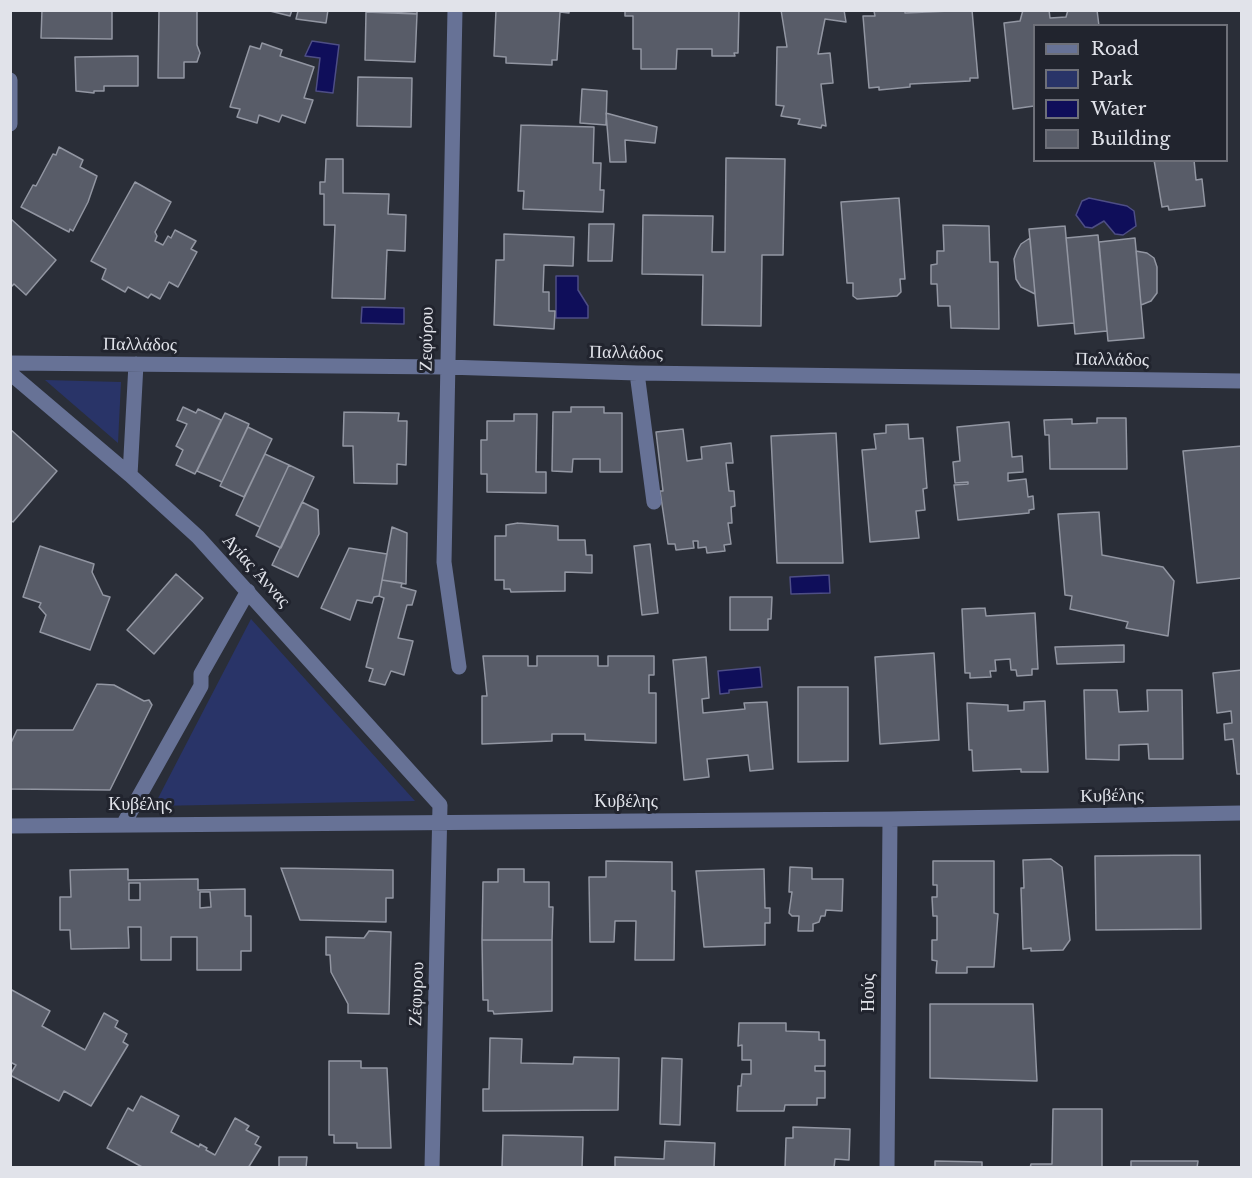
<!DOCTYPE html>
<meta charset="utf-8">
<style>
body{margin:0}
#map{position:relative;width:1252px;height:1178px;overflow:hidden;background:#2a2e38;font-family:"Libre Baskerville",serif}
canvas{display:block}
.frame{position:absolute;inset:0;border:12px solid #e1e3ea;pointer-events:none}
.legend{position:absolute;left:1033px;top:24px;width:195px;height:138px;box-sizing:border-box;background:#21242e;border:2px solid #6e7079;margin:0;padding:8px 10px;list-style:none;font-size:18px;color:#e1e3ea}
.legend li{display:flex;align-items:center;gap:12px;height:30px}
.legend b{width:30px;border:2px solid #6e7079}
</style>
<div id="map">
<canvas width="1252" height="1178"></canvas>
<div class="frame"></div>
<ul class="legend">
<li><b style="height:8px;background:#677296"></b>Road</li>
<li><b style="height:16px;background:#293468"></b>Park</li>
<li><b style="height:16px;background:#0f0e5a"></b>Water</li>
<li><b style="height:16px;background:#585c68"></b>Building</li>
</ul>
</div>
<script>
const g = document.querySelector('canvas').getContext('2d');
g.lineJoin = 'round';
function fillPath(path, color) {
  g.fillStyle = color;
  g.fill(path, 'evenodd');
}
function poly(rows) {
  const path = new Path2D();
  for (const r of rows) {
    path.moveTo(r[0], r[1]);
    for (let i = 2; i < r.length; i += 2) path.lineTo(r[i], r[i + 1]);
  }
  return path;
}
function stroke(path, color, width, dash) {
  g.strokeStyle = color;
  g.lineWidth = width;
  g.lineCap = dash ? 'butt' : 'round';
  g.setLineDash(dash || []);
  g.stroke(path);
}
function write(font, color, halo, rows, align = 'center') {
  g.font = font + ' "Libre Baskerville",serif';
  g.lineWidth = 6;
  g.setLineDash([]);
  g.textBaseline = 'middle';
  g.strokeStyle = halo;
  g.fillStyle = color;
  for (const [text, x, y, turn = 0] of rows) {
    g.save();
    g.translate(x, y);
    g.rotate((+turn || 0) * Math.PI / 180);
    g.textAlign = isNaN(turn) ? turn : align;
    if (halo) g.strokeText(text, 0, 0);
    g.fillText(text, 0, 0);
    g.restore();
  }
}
const green = poly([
 [45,380,121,382,118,443],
 [251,619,415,801,154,806]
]);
const water = poly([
 [312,41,339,45,333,93,316,91,320,58,305,56,312,41],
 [1089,198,1127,206,1134,211,1136,226,1123,235,1115,234,1104,221,1092,228,1085,227,1076,215,1082,201,1089,198],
 [556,276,578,276,578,290,588,306,588,318,556,318,556,276],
 [362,307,404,308,404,324,361,323,362,307],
 [829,575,830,593,791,594,790,577,829,575],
 [760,667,762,687,729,690,729,693,720,694,718,671,760,667]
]);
const building = poly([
 [42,10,112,10,112,39,41,38,42,10],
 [159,10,197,10,197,45,200,53,197,62,184,62,184,78,158,78,159,10],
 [266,10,292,10,290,16,266,10],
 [292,10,328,10,326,23,296,19,298,11,292,10],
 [368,10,417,10,417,14,368,10],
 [496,10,569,10,569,13,560,12,557,60,552,60,552,65,506,63,506,57,494,56,496,10],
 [625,10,739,10,738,53,734,53,735,56,712,56,712,49,677,49,676,69,641,69,641,49,633,49,633,16,625,16,625,10],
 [781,10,844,10,846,22,825,19,818,54,830,53,833,83,821,84,826,126,822,125,821,128,798,124,800,119,781,116,784,106,776,105,777,47,787,47,781,10],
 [905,10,905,13,972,10,978,78,970,78,970,81,910,84,910,87,879,90,879,87,869,88,863,16,875,16,874,11,905,10],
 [1023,10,1049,10,1050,18,1066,17,1068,10,1097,10,1099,26,1034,26,1034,106,1013,109,1004,23,1020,21,1023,10],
 [366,12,417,14,415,62,365,60,366,12],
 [262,43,282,50,280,56,314,67,304,98,313,100,305,123,282,115,279,122,259,115,257,123,237,117,240,109,230,107,250,46,260,49,262,43],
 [138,56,138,86,104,86,104,91,94,91,94,93,76,91,75,57,138,56],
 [358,77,412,78,411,127,357,126,358,77],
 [582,89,607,91,606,125,580,123,582,89],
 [606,113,657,127,655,143,625,140,626,162,610,162,606,113],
 [521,125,594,127,593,163,601,163,600,190,604,190,603,212,523,209,524,191,518,191,521,125],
 [59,147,83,160,80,167,97,176,88,202,73,231,70,229,69,232,21,207,33,185,36,186,53,154,56,155,59,147],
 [726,158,785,159,783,255,762,255,761,326,702,325,703,275,642,274,643,215,713,216,712,252,725,252,726,158],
 [326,159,343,159,343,193,389,194,388,214,406,215,405,251,387,250,385,299,332,298,335,225,324,225,324,194,320,194,320,182,325,182,326,159],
 [1154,160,1194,160,1196,180,1202,179,1205,206,1169,210,1168,206,1162,207,1154,160],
 [135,182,171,202,155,232,157,236,155,241,163,245,168,236,171,238,175,230,196,241,191,249,197,252,178,287,169,282,160,299,151,294,148,298,128,287,125,292,102,279,106,269,91,261,135,182],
 [899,198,905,279,900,279,901,292,897,296,857,299,853,296,853,283,847,283,841,202,899,198],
 [11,219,56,260,26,295,14,284,10,288,11,219],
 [589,224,614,224,612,261,588,261,589,224],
 [943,225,989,226,990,262,998,262,999,329,951,328,950,306,938,306,937,284,931,284,931,265,937,264,937,251,944,251,943,225],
 [1065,226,1074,323,1038,326,1029,229,1065,226],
 [504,234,574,237,573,266,544,265,543,292,549,292,549,311,555,311,554,329,494,325,496,260,504,260,504,234],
 [1098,235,1107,331,1075,334,1066,238,1098,235],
 [1030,238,1035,294,1021,287,1016,279,1014,259,1017,251,1021,244,1030,238],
 [1135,238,1144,338,1108,341,1099,242,1135,238],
 [1136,251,1147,253,1154,258,1157,267,1157,293,1151,301,1141,305,1136,251],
 [183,407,196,413,198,409,221,420,195,474,176,465,183,450,176,446,187,424,177,420,183,407],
 [571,407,604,407,604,413,622,413,622,472,600,472,600,459,573,459,572,472,552,471,553,412,571,412,571,407],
 [344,412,399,413,398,421,407,421,406,465,397,464,397,484,354,483,353,446,343,446,344,412],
 [225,413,249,424,222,482,197,471,225,413],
 [514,414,537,414,536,472,546,472,546,493,487,492,487,474,481,474,481,440,487,440,487,421,514,421,514,414],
 [1097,418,1126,418,1127,469,1050,469,1049,435,1045,435,1044,420,1072,419,1072,424,1097,423,1097,418],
 [1009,422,1012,457,1022,456,1023,472,1008,473,1008,481,1026,479,1028,497,1033,496,1034,509,1029,510,1029,513,958,520,954,485,968,484,968,482,955,483,953,462,960,461,957,427,1009,422],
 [908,424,909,439,923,438,927,488,923,489,925,510,916,511,919,538,870,542,862,450,876,449,874,434,886,433,886,425,908,424],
 [248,427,272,439,244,497,220,486,248,427],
 [10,429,57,471,13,522,10,520,10,429],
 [683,429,687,461,702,459,701,447,731,443,733,463,726,463,729,491,734,491,735,506,731,507,732,523,728,523,731,544,724,545,725,551,707,553,706,547,698,548,698,541,693,541,694,548,676,550,675,544,668,544,660,491,663,491,656,432,683,429],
 [836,433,843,563,777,563,771,436,836,433],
 [1242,446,1242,578,1197,583,1183,451,1242,446],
 [265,454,289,465,260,527,236,515,265,454],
 [289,465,314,477,281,548,256,536,289,465],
 [302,502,318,510,319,534,298,577,272,565,302,502],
 [1099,512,1102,555,1163,567,1174,581,1168,636,1126,628,1128,622,1070,609,1072,596,1065,595,1058,514,1099,512],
 [518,523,558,526,558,540,585,540,586,555,592,555,592,573,565,572,565,591,511,592,510,589,504,589,504,580,495,580,495,536,506,536,506,525,518,523],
 [392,527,407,533,406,584,382,580,392,527],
 [650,544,658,613,642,615,634,546,650,544],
 [40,546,94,564,92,572,103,595,110,597,90,650,40,632,46,615,39,607,41,603,23,597,40,546],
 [349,548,387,554,379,596,374,597,372,603,357,600,350,620,321,608,349,548],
 [176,574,203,598,154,654,127,630,176,574],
 [382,580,402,583,401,587,416,591,412,605,407,605,398,638,413,641,404,675,391,671,385,685,369,681,373,669,366,667,384,598,379,596,382,580],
 [730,597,772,597,771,619,768,619,768,630,730,630,730,597],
 [985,608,986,616,1035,613,1038,669,1032,669,1032,675,1017,676,1016,670,1011,670,1010,659,995,660,996,671,990,671,991,677,970,678,970,673,965,673,962,609,985,608],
 [1124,645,1124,662,1057,664,1055,647,1124,645],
 [934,653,939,740,880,744,875,657,934,653],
 [483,656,528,656,528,666,537,666,537,656,598,656,598,666,608,666,608,656,654,656,654,675,649,675,649,693,656,693,656,743,585,740,585,734,552,734,552,741,482,744,482,696,487,696,483,656],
 [706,657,709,698,702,699,703,713,745,709,744,703,767,702,773,769,750,771,748,755,707,759,709,777,684,780,673,660,706,657],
 [1242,670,1242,774,1237,774,1233,739,1225,740,1224,724,1232,723,1231,711,1217,713,1213,673,1242,670],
 [97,684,114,685,144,701,149,700,152,705,110,790,10,789,10,745,17,730,73,730,97,684],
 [798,687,848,687,848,761,798,762,798,687],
 [1084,690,1117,690,1119,712,1148,711,1147,690,1182,690,1183,759,1149,759,1148,744,1119,745,1119,760,1086,759,1084,690],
 [1045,701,1048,772,1021,772,1021,769,973,771,972,750,969,750,967,703,1008,705,1008,711,1024,710,1024,702,1045,701],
 [1200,855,1201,929,1096,930,1095,856,1200,855],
 [1051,859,1062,867,1070,940,1063,950,1031,951,1031,948,1023,949,1021,888,1024,888,1023,860,1051,859],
 [606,861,672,862,672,891,675,891,674,960,635,960,636,921,615,921,614,942,590,942,589,877,606,877,606,861],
 [933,861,994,861,994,913,998,914,994,967,967,967,967,973,936,973,937,961,932,960,932,940,937,940,937,916,933,916,932,897,937,897,937,885,933,885,933,861],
 [790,867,812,868,812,879,843,879,842,911,826,910,825,916,821,916,819,922,813,924,813,931,798,931,799,916,792,916,789,913,792,892,789,892,790,867],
 [281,868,393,870,393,898,386,898,386,922,300,920,281,868],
 [128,869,128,880,198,879,198,890,245,889,245,916,251,916,251,951,241,951,241,970,197,970,197,937,171,937,171,960,141,960,141,927,128,927,129,948,71,949,70,930,60,930,60,897,71,897,70,870,128,869],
 [129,883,140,883,140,900,129,900,129,883],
 [200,892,210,892,211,907,200,908,200,892],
 [498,869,524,869,524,882,549,882,549,907,553,907,552,940,482,940,483,882,498,882,498,869],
 [764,869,765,908,770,908,770,923,765,923,765,945,704,947,696,871,764,869],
 [369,931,391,932,389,1014,348,1013,348,1004,331,972,330,955,326,955,326,937,364,938,369,931],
 [482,940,552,940,552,1011,494,1014,493,1011,488,1011,488,1000,483,1000,482,940],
 [10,989,50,1011,42,1026,85,1050,104,1013,118,1021,115,1027,127,1034,123,1042,128,1045,91,1106,64,1091,59,1101,10,1075,16,1065,10,1062,10,989],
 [930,1004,1033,1004,1037,1081,930,1078,930,1004],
 [739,1023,786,1023,786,1031,819,1032,819,1040,825,1040,825,1066,815,1066,815,1071,825,1071,825,1098,817,1098,817,1105,785,1105,784,1111,737,1111,738,1086,741,1086,742,1074,751,1074,751,1060,742,1060,742,1045,738,1046,739,1023],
 [490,1038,522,1039,521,1063,573,1064,574,1057,619,1058,618,1110,483,1111,483,1089,489,1089,490,1038],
 [662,1058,682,1059,680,1125,660,1124,662,1058],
 [329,1061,361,1061,361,1068,387,1068,391,1148,357,1148,357,1143,334,1143,334,1135,329,1135,329,1061],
 [141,1096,179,1116,171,1132,199,1147,200,1144,207,1148,206,1150,215,1155,235,1118,249,1126,246,1130,259,1137,255,1144,261,1147,248,1168,144,1168,107,1148,128,1108,133,1111,141,1096],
 [1053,1109,1102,1109,1102,1168,1030,1168,1031,1164,1052,1164,1053,1109],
 [793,1127,850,1129,849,1160,835,1159,834,1168,785,1168,786,1138,793,1138,793,1127],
 [503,1135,583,1137,582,1168,502,1168,503,1135],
 [665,1141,715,1143,714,1168,615,1168,615,1157,664,1159,665,1141],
 [279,1157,307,1157,306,1168,279,1168,279,1157],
 [935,1161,982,1162,982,1168,935,1168,935,1161],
 [1131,1161,1198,1161,1197,1168,1131,1168,1131,1161]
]);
const minor = poly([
 [455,10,444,562,459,667],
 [10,80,10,124],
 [10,363,446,367,637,373,1242,381],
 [10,373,130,475,198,537,440,805,432,1168],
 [637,373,654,502],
 [130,475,136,364],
 [123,825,201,686,201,674,248,591],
 [10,826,890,819,1242,813],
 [887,1168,890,819]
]);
const streetNames = [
 ["Ζεφύρου",427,339,-89],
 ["Παλλάδος",140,345,1],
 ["Παλλάδος",626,353,1],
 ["Παλλάδος",1112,360,1],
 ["Αγίας Άννας",256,571,48],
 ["Κυβέλης",1112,796,-1],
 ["Κυβέλης",626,802],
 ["Κυβέλης",140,805],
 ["Ηούς",869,993,-90],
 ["Ζέφυρου",417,994,-88]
];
fillPath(green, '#293468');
fillPath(water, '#0f0e5a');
stroke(water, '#4e4e85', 1.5);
fillPath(building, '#585c68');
stroke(building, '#9296a2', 1.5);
stroke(minor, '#677296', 15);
write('18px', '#e1e3ea', '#21242e', streetNames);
</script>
